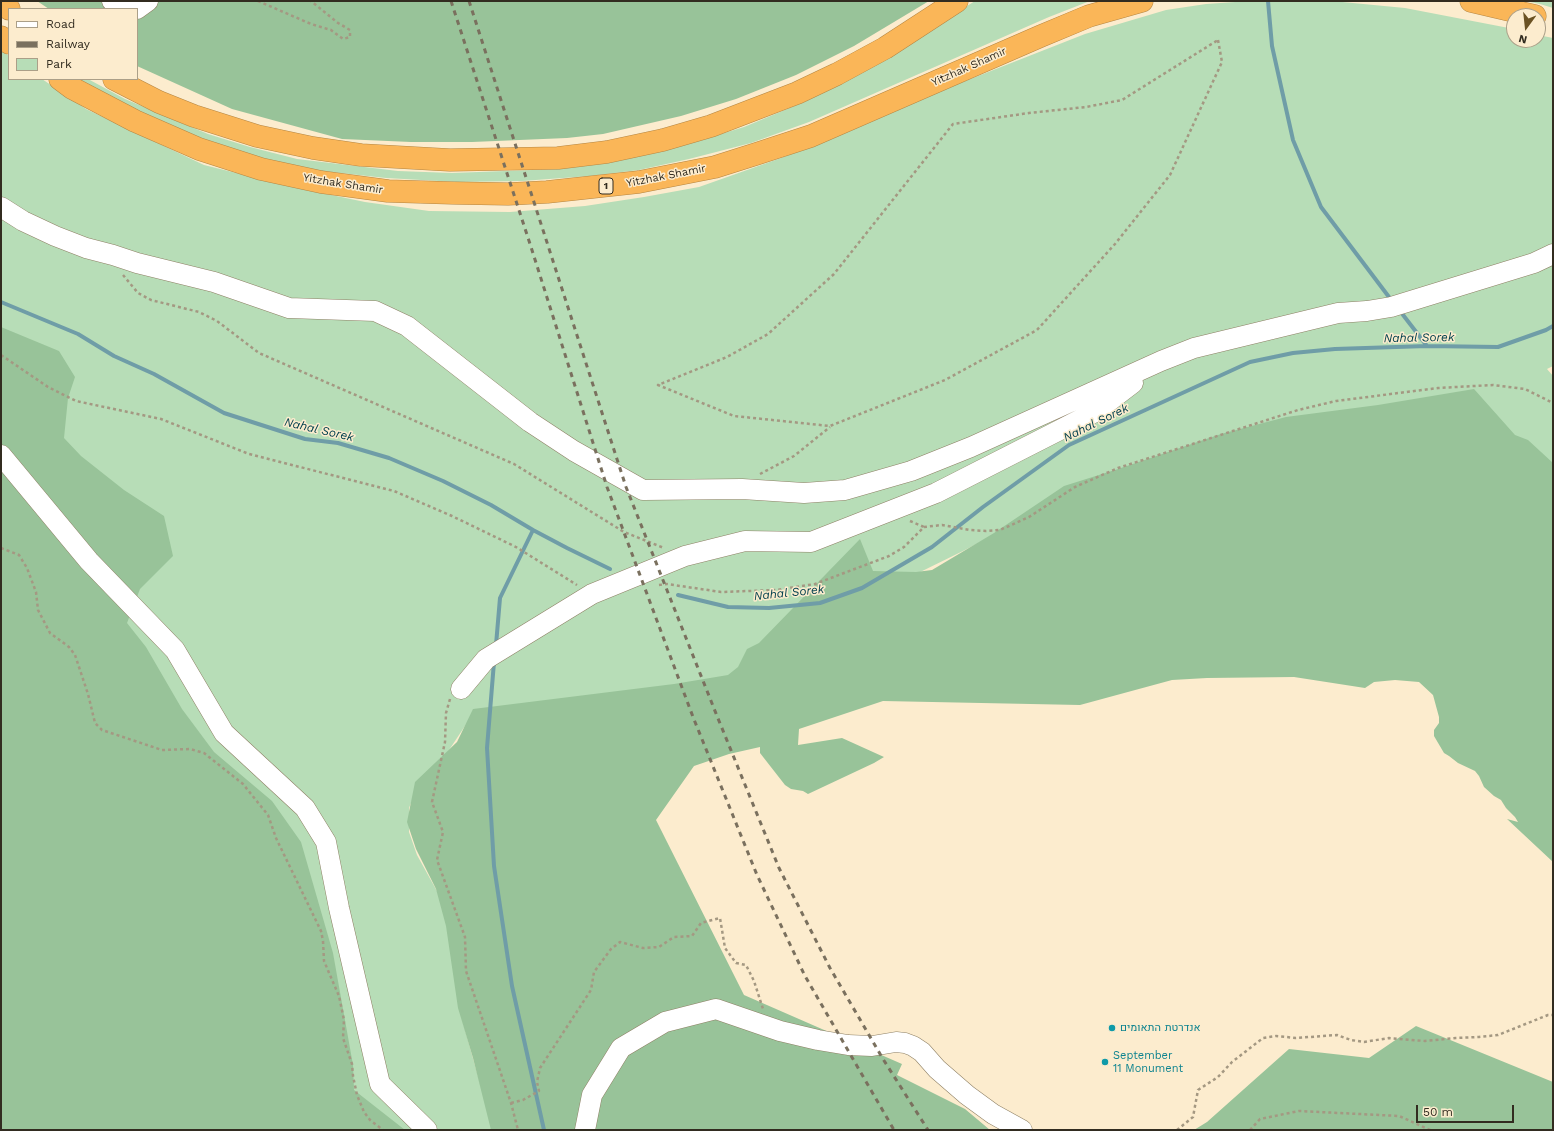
<!DOCTYPE html>
<meta charset="utf-8">
<style>
body{margin:0}
#map{position:relative;width:1554px;height:1131px;overflow:hidden;background:#fcecce;font-family:"Work Sans",sans-serif}
canvas{display:block}
.frame{position:absolute;inset:0;border:2px solid #322c20;pointer-events:none}
.legend{position:absolute;left:8px;top:8px;width:130px;height:72px;box-sizing:border-box;background:#fcecce;border:1px solid #ab9f88;margin:0;padding:5px 7px;list-style:none;font-size:12px;color:#322c20}
.legend li{display:flex;align-items:center;gap:8px;height:20px}
.legend b{width:20px;border:1px solid #ab9f88}
.north{position:absolute;left:1506px;top:8px;width:40px;height:40px;box-sizing:border-box;background:#fcecce;border:1px solid #ab9f88;border-radius:50%;rotate:195deg;font-size:11px;font-weight:700;line-height:16px;text-align:center;color:#322c20}
.north::after{content:'';display:block;margin:auto;width:14px;height:18px;background:#6b5223;clip-path:polygon(50% 0,100% 100%,50% 72%,0 100%)}
.scale{position:absolute;left:1416px;top:1105px;width:98px;height:18px;box-sizing:border-box;border:2px solid #322c20;border-top:0;padding-left:5px;font-size:12px;line-height:14px;white-space:nowrap;color:#322c20;-webkit-text-stroke:3px #fcecce;paint-order:stroke}
</style>
<div id="map">
<canvas width="1554" height="1131"></canvas>
<div class="frame"></div>
<ul class="legend">
<li><b style="height:5px;background:#fff"></b>Road</li>
<li><b style="height:5px;background:#7a705e"></b>Railway</li>
<li><b style="height:11px;background:#b7ddb7"></b>Park</li>
</ul>
<div class="north">N</div>
<div class="scale">50 m</div>
</div>
<script>
const g = document.querySelector('canvas').getContext('2d');
g.lineJoin = 'round';
function fillPath(path, color) {
  g.fillStyle = color;
  g.fill(path, 'evenodd');
}
function poly(rows) {
  const path = new Path2D();
  for (const r of rows) {
    path.moveTo(r[0], r[1]);
    for (let i = 2; i < r.length; i += 2) path.lineTo(r[i], r[i + 1]);
  }
  return path;
}
function stroke(path, color, width, dash) {
  g.strokeStyle = color;
  g.lineWidth = width;
  g.lineCap = dash ? 'butt' : 'round';
  g.setLineDash(dash || []);
  g.stroke(path);
}
function write(font, color, halo, rows, align = 'center') {
  g.font = font + ' "Work Sans",Heebo,sans-serif';
  g.lineWidth = 3;
  g.setLineDash([]);
  g.textBaseline = 'middle';
  g.strokeStyle = halo;
  g.fillStyle = color;
  for (const [text, x, y, turn = 0] of rows) {
    g.save();
    g.translate(x, y);
    g.rotate((+turn || 0) * Math.PI / 180);
    g.textAlign = isNaN(turn) ? turn : align;
    if (halo) g.strokeText(text, 0, 0);
    g.fillText(text, 0, 0);
    g.restore();
  }
}
const green = poly([
 [975,1,1090,1,1049,17,809,122,751,143,689,159,639,170,590,176,522,181,457,182,386,178,313,170,282,164,233,151,143,115,76,79,88,79,125,99,208,134,250,147,297,159,398,171,452,173,558,169,698,141,744,127,804,102,887,56],
 [1250,1,1332,1,1405,8,1514,29,1514,40,1538,40,1538,35,1553,38,1553,366,1547,369,1553,376,1553,489,1068,496,963,551,908,578,740,675,471,717,443,759,415,793,409,808,409,832,417,855,438,893,447,920,460,1012,493,1130,383,1130,335,1092,247,799,112,615,106,492,1,370,1,50,9,56,9,79,42,79,86,109,204,165,293,187,365,202,429,211,510,212,585,206,644,197,699,187,781,158,837,136,945,89,1085,34,1166,10,1206,4],
 [1526,1,1553,1,1553,8,1540,4]
]);
const forest = poly([
 [37,1,929,1,854,46,796,75,736,99,681,116,603,134,567,138,472,142,411,142,342,139,232,109,137,66,137,9,49,9],
 [1,327,59,351,75,377,68,398,64,438,81,456,124,490,164,516,173,556,140,589,127,623,146,647,182,709,214,752,272,801,301,842,333,953,353,1065,354,1090,405,1130,1,1130],
 [1474,389,1515,435,1528,440,1553,463,1553,862,1507,819,1518,822,1515,817,1506,808,1501,800,1494,796,1484,787,1479,776,1475,771,1458,763,1449,756,1444,753,1434,736,1434,730,1439,723,1439,717,1433,695,1419,682,1395,680,1374,682,1365,688,1294,677,1207,678,1172,680,1080,705,883,701,799,729,798,745,842,738,884,757,874,763,808,794,803,791,791,789,785,785,760,753,760,747,729,754,694,766,656,820,744,995,902,1064,897,1075,965,1109,990,1130,491,1130,473,1058,458,1008,446,926,436,889,416,849,407,822,415,782,457,742,473,709,674,684,728,675,738,667,747,649,759,643,860,539,873,571,916,572,932,570,994,533,1064,486,1118,469,1221,434,1286,417,1378,405],
 [1416,1026,1553,1082,1553,1130,1194,1130,1207,1122,1289,1049,1369,1058]
]);
const stream = poly([
 [1268,1,1272,46,1293,140,1321,207,1392,301],
 [1,302,78,334,114,356,154,374,224,413,305,439,338,443,389,458,443,481,491,505,533,530,567,548,610,569],
 [1400,311,1427,346],
 [678,595,728,607,769,608,820,603,862,588,932,547,983,507,1069,445,1250,362,1293,353,1335,349,1427,346,1498,347,1546,330,1553,326],
 [496,645,500,598,533,530],
 [494,662,487,748,494,866,512,986,544,1130]
]);
const path = poly([
 [258,1,311,24,331,30,343,39,350,37,350,30,338,23,311,1],
 [1218,40,1222,62,1170,175,1115,244,1037,330,945,380,830,426,734,416,658,385,727,357,768,334,834,274,953,124,1029,113,1086,107,1122,100,1218,40],
 [123,275,138,293,151,300,199,312,217,321,259,353,514,464,624,532,664,548],
 [1,355,48,387,76,401,161,419,249,454,394,491,452,516,516,547,577,585],
 [760,474,794,456,830,427],
 [910,521,924,527],
 [1,548,19,555,27,568,36,592,38,610,50,633,69,647,75,655,88,694,95,723,102,730,162,750,190,749,204,753,243,784,268,815,276,838,321,931,323,941,324,961,339,996,344,1020,343,1038,352,1064,353,1076,357,1095,364,1112,370,1120,383,1130],
 [659,585,667,584,721,592,776,590,815,584,889,556,904,547,924,527,942,525,970,530,986,531,1000,530,1029,517,1075,487,1118,468,1298,410,1336,401,1438,388,1493,385,1525,389,1553,403],
 [450,699,446,713,445,742,432,802,443,832,437,860,465,937,466,971,511,1103,518,1130],
 [511,1103,523,1100,539,1091,537,1082,540,1068,591,990,594,972,611,949,620,942,643,948,659,947,674,937,692,936,701,923,720,918,725,948,736,963,746,965,754,981,763,1009],
 [1177,1130,1193,1117,1198,1090,1218,1077,1232,1062,1263,1038,1276,1036,1296,1038,1337,1035,1351,1040,1364,1042,1389,1038,1425,1041,1456,1038,1479,1037,1498,1035,1548,1015,1553,1015],
 [1250,1130,1260,1119,1299,1111,1399,1116,1430,1130]
]);
const minor = poly([
 [112,1,123,9],
 [137,9,148,1],
 [1,207,23,221,55,236,86,248,113,255,137,263,214,282,289,308,375,311,407,326,530,422,574,451,643,490,742,489,804,493,845,490,911,471,971,447,1161,361,1194,348,1338,313,1367,311,1391,307,1534,263,1553,254],
 [1,455,89,561,175,650,224,733,305,808,326,842,339,908,380,1084,427,1130],
 [461,689,486,659,592,594,685,556,745,541,811,542,936,493,1095,412,1133,383],
 [585,1130,592,1095,621,1048,665,1022,716,1009,780,1031,818,1040,848,1045,872,1046,896,1042,905,1043,913,1046,922,1052,937,1069,967,1095,993,1114,1022,1130]
]);
const highway = poly([
 [1471,1,1535,16],
 [1,2,9,9],
 [1,37,9,43],
 [60,79,72,88,135,121,199,149,261,169,321,182,388,191,453,193,508,194,547,192,639,182,715,167,756,154,811,136,1041,36,1089,16,1142,1],
 [114,79,159,102,194,116,257,136,313,148,361,155,450,160,558,158,607,152,663,140,711,126,797,93,837,74,885,48,957,1]
]);
const rail = poly([
 [451,1,531,247,607,487,693,717,757,875,805,976,894,1130],
 [469,1,626,487,717,716,779,868,830,968,883,1059,928,1130]
]);
const markers = [
 [1112,1028,4,"#0f9aa8"],
 [1105,1062,4,"#0f9aa8"]
];
const shields = [
 [606,186,14]
];
const shieldNames = [
 ["1",606,186]
];
const streetNames = [
 ["Yitzhak Shamir",969,67,-24],
 ["Yitzhak Shamir",666,176,-11],
 ["Yitzhak Shamir",343,184,9]
];
const cultureNames = [
 ["אנדרטת התאומים",1120,1028],
 ["September",1113,1056],
 ["11 Monument",1113,1069]
];
const waterNames = [
 ["Nahal Sorek",1419,338,-1],
 ["Nahal Sorek",1096,423,-26],
 ["Nahal Sorek",319,430,13],
 ["Nahal Sorek",789,593,-6]
];
fillPath(green, '#b7ddb7');
fillPath(forest, '#98c399');
stroke(stream, '#6f9da7', 4);
stroke(minor, '#8e8065', 21);
stroke(highway, '#b48644', 23);
stroke(path, '#a49882', 2.5, [3, 3]);
stroke(minor, '#fff', 20);
stroke(highway, '#fab658', 22);
stroke(rail, '#7a705e', 3, [5, 5]);
for (const [x, y, r, color] of markers) {
  const dot = new Path2D();
  dot.arc(x, y, r, 0, 2 * Math.PI);
  g.fillStyle = color;
  g.fill(dot);
  stroke(dot, '#fcecce', 1.5);
}
for (const [x, y, w] of shields) {
  const box = new Path2D();
  box.roundRect(x - w / 2, y - 8, w, 16, 3);
  g.fillStyle = '#fcecce';
  g.fill(box);
  stroke(box, '#322c20', 1);
}
write('bold 10px', '#322c20', null, shieldNames);
write('11px', '#322c20', '#fcecce', streetNames);
write('11px', '#0d838f', '#fcecce', cultureNames, 'left');
write('italic 12px', '#00404e', '#fcecce', waterNames);
</script>
